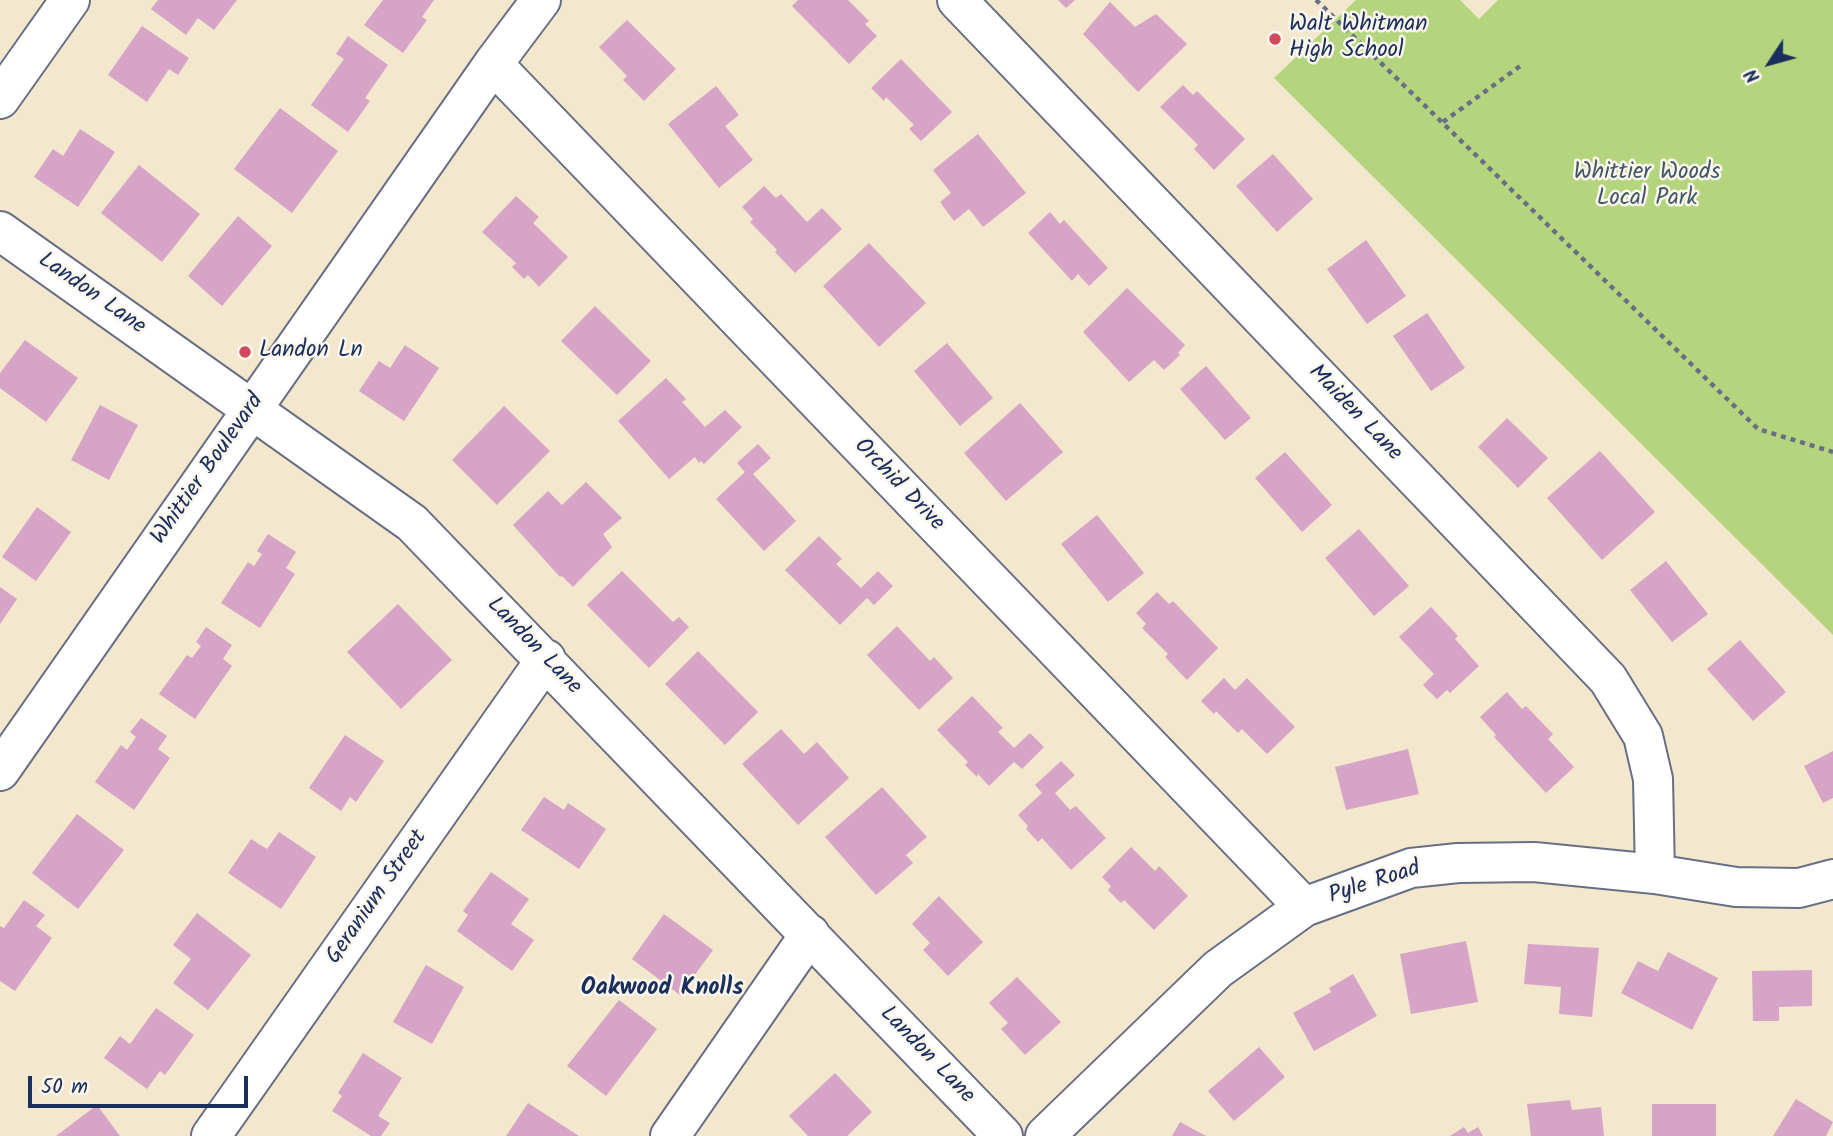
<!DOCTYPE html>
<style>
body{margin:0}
#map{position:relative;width:1833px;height:1136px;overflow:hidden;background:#f3e7ce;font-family:Kalam,sans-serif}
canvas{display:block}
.north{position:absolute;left:1735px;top:28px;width:70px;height:70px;-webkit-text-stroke:5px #fbf7ec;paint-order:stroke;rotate:234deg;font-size:19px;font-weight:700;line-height:28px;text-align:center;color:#1b2f5e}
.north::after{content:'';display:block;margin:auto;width:24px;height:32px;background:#1b2f5e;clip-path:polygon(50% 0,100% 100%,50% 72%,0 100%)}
.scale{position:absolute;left:28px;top:1076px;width:220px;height:32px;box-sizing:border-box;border:4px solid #1b2f5e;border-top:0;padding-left:9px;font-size:21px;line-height:24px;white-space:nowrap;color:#1b2f5e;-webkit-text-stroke:5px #fbf7ec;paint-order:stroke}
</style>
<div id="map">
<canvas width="1833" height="1136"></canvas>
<div class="north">N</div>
<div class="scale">50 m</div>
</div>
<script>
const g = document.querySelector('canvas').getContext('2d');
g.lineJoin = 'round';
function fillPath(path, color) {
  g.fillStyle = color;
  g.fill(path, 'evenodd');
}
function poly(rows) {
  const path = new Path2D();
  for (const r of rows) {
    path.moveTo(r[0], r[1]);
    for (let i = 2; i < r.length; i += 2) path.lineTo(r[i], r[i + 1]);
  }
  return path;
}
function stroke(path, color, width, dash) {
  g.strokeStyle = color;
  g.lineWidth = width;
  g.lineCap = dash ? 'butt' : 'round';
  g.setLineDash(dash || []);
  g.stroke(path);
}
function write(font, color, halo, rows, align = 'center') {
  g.font = font + ' Kalam,sans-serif';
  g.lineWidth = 5;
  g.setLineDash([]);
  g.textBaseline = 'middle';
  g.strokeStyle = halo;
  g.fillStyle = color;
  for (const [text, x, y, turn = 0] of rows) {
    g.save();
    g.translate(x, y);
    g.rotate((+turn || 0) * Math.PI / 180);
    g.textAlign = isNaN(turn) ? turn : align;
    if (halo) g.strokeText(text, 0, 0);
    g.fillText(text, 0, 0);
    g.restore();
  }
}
const green = poly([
 [1356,0,1460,0,1479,19,1498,0,1833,0,1833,635,1274,78]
]);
const building = poly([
 [158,0,237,0,214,30,198,18,186,35,151,9],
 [383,0,434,0,422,17,427,20,403,53,364,25],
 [798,0,848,0,869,21,865,24,877,36,849,64,792,6],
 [1058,0,1075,0,1066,8],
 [1110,2,1135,27,1156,14,1187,44,1138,92,1083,34],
 [627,20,676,69,644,101,623,80,627,76,599,47],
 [142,26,189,58,178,75,169,69,147,102,108,75],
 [348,36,388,65,365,98,370,101,348,132,311,105,344,59,336,54],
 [901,59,952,112,921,141,909,129,914,125,886,97,884,101,871,88],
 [1183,85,1193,95,1197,91,1245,139,1214,170,1194,149,1198,145,1160,107],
 [716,86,739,115,725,126,753,160,719,188,668,124],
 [280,108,338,151,292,213,234,169],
 [80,129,115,152,78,207,34,177,53,149,63,156],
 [978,134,1026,193,983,227,969,209,954,221,940,202,951,193,933,170],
 [1273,154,1313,199,1277,232,1236,186],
 [139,165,200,214,162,262,101,213],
 [764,186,776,198,781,194,807,222,822,208,842,229,795,273,775,252,777,250,750,222,753,219,742,207],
 [516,196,539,217,533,223,568,257,539,287,528,275,524,279,512,267,516,263,482,232],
 [1050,212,1060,224,1064,220,1108,268,1089,286,1078,274,1072,281,1028,233],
 [238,216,272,246,222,306,188,276],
 [1366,240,1406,296,1367,324,1327,269],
 [869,243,926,303,879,347,823,286],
 [1127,288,1185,345,1178,353,1180,355,1164,370,1154,360,1129,382,1083,332],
 [595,306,651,361,617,395,561,341],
 [1427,313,1465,368,1431,391,1393,336],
 [25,340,78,378,46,422,0,388,0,373],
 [947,343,993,398,960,426,914,371],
 [405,345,439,368,404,421,359,391,379,361,390,368],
 [1206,366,1251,418,1225,440,1180,389],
 [666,378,686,399,682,402,705,427,725,410,742,427,704,464,701,461,699,463,695,457,669,479,618,421],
 [1020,403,1063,452,1006,501,964,453],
 [100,405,138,425,109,480,71,460],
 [504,406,550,451,497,505,452,460],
 [1507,418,1548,458,1518,488,1478,447],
 [758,444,771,458,753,474,796,521,764,551,716,499,745,472,737,463],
 [1600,451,1655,512,1602,560,1547,498],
 [1285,452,1332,505,1302,532,1255,478],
 [586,482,622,518,603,534,612,547,573,587,562,576,560,577,513,525,548,491,562,505],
 [37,507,71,532,36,581,2,557],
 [1097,515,1144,573,1108,602,1061,544],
 [1359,529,1409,586,1374,616,1325,558],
 [268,534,296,552,286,568,295,574,260,628,221,603,248,562,254,566,262,554,257,551],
 [819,536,842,559,836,564,861,588,878,571,893,586,874,605,867,598,840,625,785,570],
 [1666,561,1708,614,1672,642,1630,590],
 [622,571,673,622,679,617,689,627,649,668,587,605],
 [0,587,17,599,0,624],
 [1157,592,1169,604,1173,601,1218,648,1187,680,1165,657,1168,654,1142,628,1146,624,1136,613],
 [398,604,452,660,401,709,347,652],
 [1431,607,1458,636,1455,639,1479,666,1450,693,1447,690,1437,699,1423,685,1434,674,1399,637],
 [897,626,930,661,934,657,953,678,919,710,867,655],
 [206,627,232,645,223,659,232,666,195,719,159,694,187,655,192,658,201,646,196,642],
 [1740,640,1786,692,1753,721,1707,669],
 [698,651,758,712,725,745,665,684],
 [1224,678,1235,690,1247,678,1295,727,1267,754,1242,729,1238,733,1216,711,1214,714,1201,701],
 [1507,692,1522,709,1526,706,1553,734,1548,739,1574,767,1546,793,1494,737,1496,735,1480,717],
 [972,696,1003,728,998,732,1014,748,1030,733,1044,747,1022,769,1014,762,989,786,978,774,977,777,965,765,968,762,937,730],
 [141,718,167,736,158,749,170,758,134,810,95,782,121,745,127,750,136,737,130,732],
 [781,729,804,754,817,742,849,778,798,825,742,764],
 [345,735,384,761,356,802,350,797,341,811,309,788],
 [1408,749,1419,794,1346,810,1335,767],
 [1833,751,1833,798,1823,803,1804,766],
 [1061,761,1075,775,1055,793,1070,810,1076,806,1106,838,1071,870,1042,838,1038,842,1026,829,1028,826,1018,815,1042,793,1035,785],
 [882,787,927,837,906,855,913,863,876,895,825,837],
 [544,797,564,810,568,803,606,829,579,869,521,830],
 [77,814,124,850,78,909,32,873],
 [279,832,316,857,281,909,228,873,251,839,267,849],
 [1131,847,1155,871,1159,866,1188,896,1154,930,1124,900,1121,903,1108,890,1111,886,1102,877],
 [491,872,529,899,511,924,534,940,512,971,457,931,468,915,463,911],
 [939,896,983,942,948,976,923,950,930,943,912,924],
 [24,900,45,915,36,926,52,938,15,991,0,981,0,926,4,928],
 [197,913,251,955,208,1010,173,983,191,959,173,945],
 [664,914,713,950,680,995,632,959],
 [1466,941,1478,1002,1411,1014,1400,954],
 [1528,944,1599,948,1592,1017,1559,1014,1561,987,1524,984],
 [1668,952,1718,978,1692,1030,1621,993,1638,961,1658,971],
 [426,965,464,987,432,1044,393,1022],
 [1812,970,1812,1006,1779,1007,1779,1021,1753,1021,1752,971],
 [1353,974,1377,1016,1314,1051,1293,1013,1331,992,1329,988],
 [1017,977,1061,1022,1025,1055,1001,1029,1008,1023,989,1003],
 [619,1000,657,1029,606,1096,567,1066],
 [156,1008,194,1035,165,1075,160,1071,147,1089,104,1058,120,1036,130,1044],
 [1259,1047,1285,1077,1234,1121,1208,1091],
 [363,1053,402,1078,378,1116,390,1123,381,1136,371,1136,332,1111,342,1096,338,1093],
 [835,1073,872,1112,847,1136,808,1136,789,1116],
 [1796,1099,1833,1122,1826,1136,1773,1136],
 [1570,1100,1572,1110,1601,1107,1604,1136,1531,1136,1527,1104],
 [528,1103,579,1136,506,1136],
 [1652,1104,1716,1104,1716,1136,1652,1136],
 [97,1105,120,1136,56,1136],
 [1180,1122,1206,1136,1172,1136],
 [1464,1127,1468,1133,1478,1127,1483,1136,1450,1136]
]);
const path = poly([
 [1316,0,1758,429,1833,452],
 [1443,122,1523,64]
]);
const minor = poly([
 [957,0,1608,679,1643,736,1653,779,1655,874],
 [493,64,1304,907],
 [0,99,70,0],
 [0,231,412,523,1003,1136],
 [0,771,493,64,541,0],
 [211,1136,546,659],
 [670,1136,810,934],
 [1045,1136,1218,969,1304,907,1411,868,1458,863,1534,862,1655,874,1736,887,1799,888,1833,879]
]);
const markers = [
 [1275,39,7,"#d1495b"],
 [245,352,7,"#d1495b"]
];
const poiNames = [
 ["Walt Whitman",1289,26],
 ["High School",1289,52],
 ["Landon Ln",259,352]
];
const parkNames = [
 ["Whittier Woods",1647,174],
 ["Local Park",1647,200]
];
const streetNames = [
 ["Landon Lane",91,295,35],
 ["Maiden Lane",1354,414,46],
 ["Whittier Boulevard",209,470,-55],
 ["Orchid Drive",898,486,46],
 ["Landon Lane",533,647,46],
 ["Pyle Road",1375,884,-18],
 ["Geranium Street",378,898,-55],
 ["Landon Lane",926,1056,46]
];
const neighbourhoodNames = [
 ["Oakwood Knolls",662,990]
];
fillPath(green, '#b4d57d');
fillPath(building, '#d6a4c6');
stroke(minor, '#676f85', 42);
stroke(path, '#676f85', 4.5, [5, 5]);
stroke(minor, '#fff', 38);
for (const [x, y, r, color] of markers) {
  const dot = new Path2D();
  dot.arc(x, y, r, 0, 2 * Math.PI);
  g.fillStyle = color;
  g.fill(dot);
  stroke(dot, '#fbf7ec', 2.5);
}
write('23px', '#1b2f5e', '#fbf7ec', poiNames, 'left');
write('23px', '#415866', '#fbf7ec', parkNames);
write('23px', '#1b2f5e', '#fbf7ec', streetNames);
write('bold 24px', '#1b2f5e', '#fbf7ec', neighbourhoodNames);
</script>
